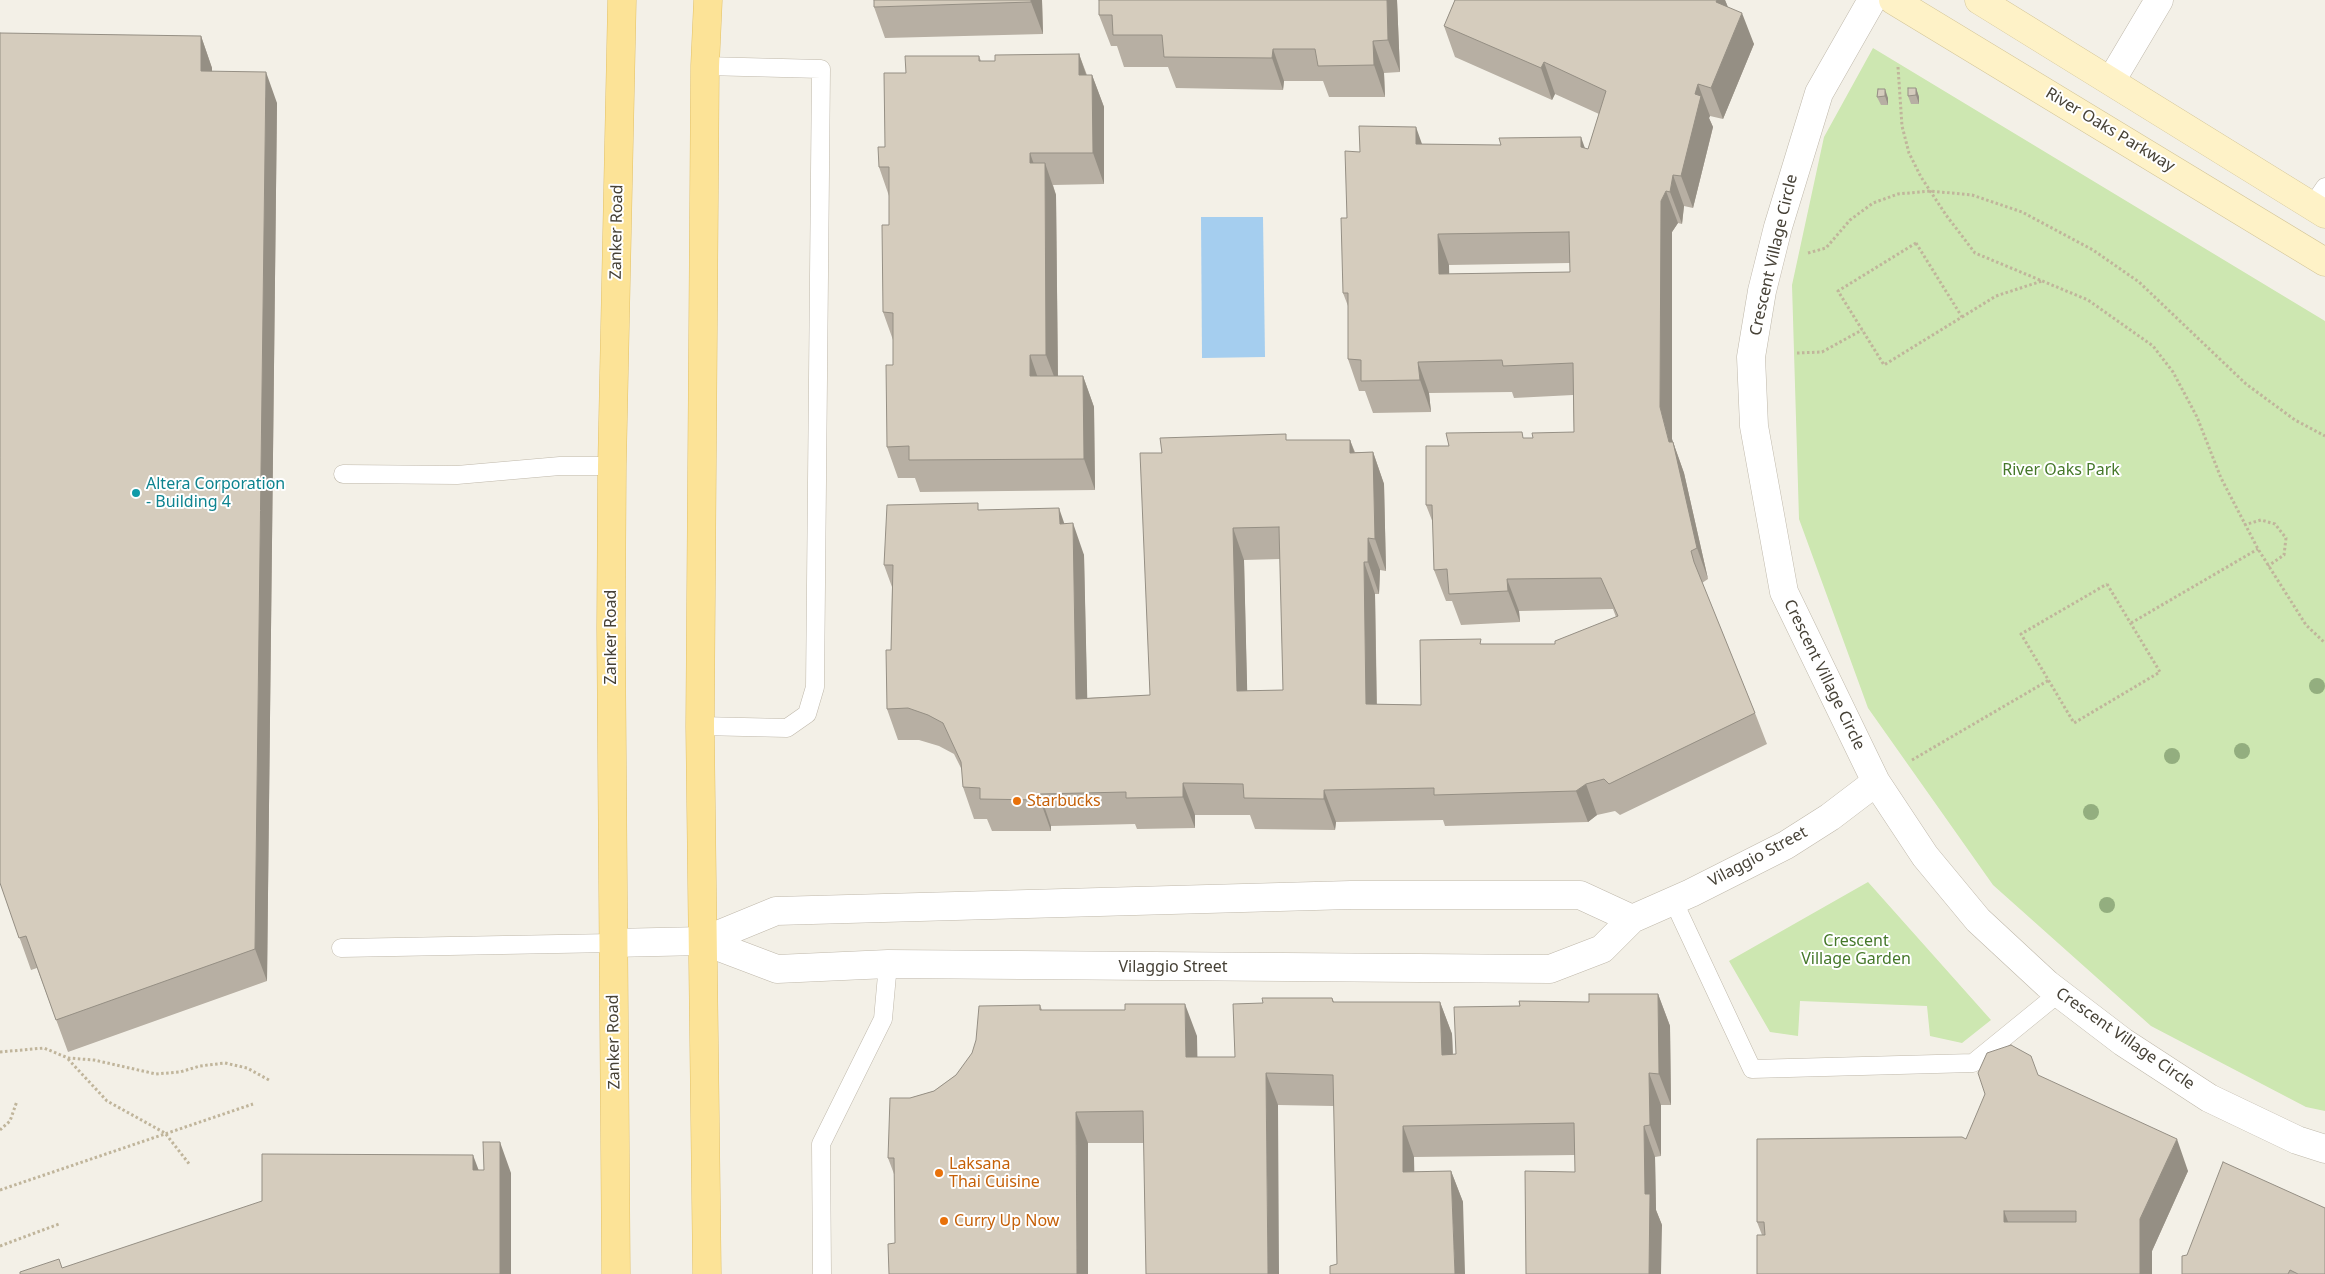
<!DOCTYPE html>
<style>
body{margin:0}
canvas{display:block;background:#f3f0e7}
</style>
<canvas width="2325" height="1274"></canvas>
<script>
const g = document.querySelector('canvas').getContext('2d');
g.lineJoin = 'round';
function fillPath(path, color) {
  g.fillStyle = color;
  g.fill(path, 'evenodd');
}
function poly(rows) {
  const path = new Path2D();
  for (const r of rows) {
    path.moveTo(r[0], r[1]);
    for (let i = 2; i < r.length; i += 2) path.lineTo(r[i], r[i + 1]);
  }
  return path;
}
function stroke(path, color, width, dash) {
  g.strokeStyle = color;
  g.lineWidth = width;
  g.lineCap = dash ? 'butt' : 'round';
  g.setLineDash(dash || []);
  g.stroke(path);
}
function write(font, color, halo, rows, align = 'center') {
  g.font = font + ' "Noto Sans",sans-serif';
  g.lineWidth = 4;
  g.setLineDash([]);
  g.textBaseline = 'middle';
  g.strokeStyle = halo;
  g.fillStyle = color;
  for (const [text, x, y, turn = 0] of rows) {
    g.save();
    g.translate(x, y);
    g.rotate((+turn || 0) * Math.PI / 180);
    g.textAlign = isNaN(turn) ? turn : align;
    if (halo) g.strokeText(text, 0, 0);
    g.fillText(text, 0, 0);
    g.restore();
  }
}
const green = poly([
 [1873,48,2325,321,2325,1111,2306,1107,2151,1026,1993,885,1868,708,1799,519,1792,285,1824,137],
 [1868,882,1991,1020,1962,1043,1930,1036,1927,1006,1800,1001,1798,1036,1770,1032,1729,961]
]);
const water = poly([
 [1201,217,1263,217,1265,357,1202,358]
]);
const path = poly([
 [1898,67,1902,126,1909,153,1921,177,1946,215,1975,253,2088,300,2153,346,2173,372,2197,417,2221,478,2258,549,2306,625,2325,643],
 [1916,243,1962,317,1884,365,1838,291,1916,243],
 [1808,253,1826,248,1850,220,1873,203,1898,194,1930,191,1972,195,2022,212,2093,250,2139,282,2246,384,2295,420,2325,436],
 [1962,317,1996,296,2042,281],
 [1797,353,1822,352,1862,330],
 [2244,525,2261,520,2275,524,2286,538,2284,555,2268,566],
 [2107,584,2160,672,2074,723,2021,634,2107,584],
 [2131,623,2258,549],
 [1912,760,2049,680],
 [0,1052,44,1048,68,1058,94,1060,156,1074,180,1072,200,1066,225,1063,247,1068,269,1080],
 [68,1059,107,1101,165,1133,190,1165],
 [0,1130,10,1121,17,1101],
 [0,1190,253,1104],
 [0,1246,59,1224]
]);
const lane = poly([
 [2312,206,2325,187],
 [343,474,457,475,560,466,612,466],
 [700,726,787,728,807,714,815,687,821,69,705,66],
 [1673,900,1752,1069,1973,1063,2059,993],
 [341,948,612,943],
 [822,1274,821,1144,883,1019,888,964]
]);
const street = poly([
 [1872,0,1819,93,1778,227,1762,291,1751,357,1754,426,1784,592,1876,782,1925,856,1978,920,2047,984,2123,1042,2209,1098,2297,1140,2325,1149],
 [2111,81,2159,0],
 [703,941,777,969,888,964,1550,969,1602,949,1632,919,1691,893,1786,845,1830,817,1876,782],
 [612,943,703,941,776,911,1351,895,1580,895,1632,919]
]);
const secondary = poly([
 [1893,0,2325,262],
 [1979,0,2325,214]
]);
const primary = poly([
 [616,1274,611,628,612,466,622,0],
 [707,1274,700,726,705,66,708,0]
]);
const trees = [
 [2317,686],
 [2242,751],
 [2172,756],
 [2091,812],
 [2107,905]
];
const wall = poly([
 [1042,0,1043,34,885,38,874,7],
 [1397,0,1400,72,1384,73,1385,97,1329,97,1323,81,1284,81,1283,90,1176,88,1168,67,1124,67,1117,46,1111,46,1099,15],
 [1455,0,1725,0,1728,7,1754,44,1723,119,1710,116,1709,118,1713,127,1693,208,1684,206,1682,224,1678,223,1672,232,1672,439,1684,473,1708,579,1702,583,1755,713,1767,744,1620,815,1615,811,1597,815,1588,822,1445,826,1443,820,1336,822,1335,830,1255,829,1250,815,1195,815,1195,828,1137,829,1135,824,1051,826,1051,831,992,831,987,819,974,819,963,787,962,770,954,754,939,746,919,740,898,740,887,709,891,650,892,587,884,565,980,510,1064,524,1084,555,1087,698,1150,695,1162,453,1288,440,1350,440,1355,452,1373,452,1384,484,1386,571,1380,570,1379,594,1375,594,1377,704,1421,705,1482,644,1555,644,1616,617,1613,609,1519,611,1520,622,1461,625,1452,601,1446,601,1434,570,1433,523,1426,505,1449,446,1533,438,1574,432,1573,395,1514,398,1512,392,1429,393,1431,412,1373,413,1365,391,1359,391,1348,359,1348,306,1343,293,1347,218,1360,152,1422,144,1588,149,1599,114,1555,94,1552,100,1455,57,1444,26],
 [1570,263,1570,272,1449,274,1449,265],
 [1280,559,1283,690,1247,691,1244,560],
 [201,36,212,68,212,71,277,103,267,981,68,1052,37,968,31,970,0,883],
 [1079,54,1087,75,1092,75,1104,107,1104,184,1053,185,1056,195,1058,376,1083,376,1094,407,1095,490,920,492,915,478,898,478,887,447,893,365,893,340,883,312,889,225,889,196,879,167,906,73,979,56,981,61,995,61],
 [1916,88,1919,97,1919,104,1911,104,1908,96],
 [1878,89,1888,98,1888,105,1881,105,1877,97],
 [1658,994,1670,1026,1671,1105,1661,1105,1661,1156,1655,1157,1656,1210,1662,1225,1575,1172,1575,1155,1414,1157,1414,1172,1451,1171,1463,1202,1337,1264,1334,1106,1278,1105,1144,1143,1088,1143,894,1174,888,1158,910,1098,934,1091,956,1075,1040,1005,1042,1010,1197,1036,1197,1057,1235,1057,1263,1003,1332,998,1334,1002,1440,1002,1452,1034,1453,1055,1456,1054,1520,1006,1589,1002],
 [2038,1075,2188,1171,2152,1251,2152,1274,1757,1274,1762,1235,1757,1222,1966,1139],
 [2187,1255,2325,1274,2182,1274]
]);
const shadedWall = poly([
 [1031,0,1042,0,1043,34,1031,2],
 [1387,0,1397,0,1400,72,1388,40],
 [1717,0,1725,0,1733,20,1716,2],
 [1742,13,1754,44,1723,119,1711,88],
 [201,36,212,68,212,103,201,71],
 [1373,41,1384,73,1385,97,1374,65],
 [1273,49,1284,81,1283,90,1272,58],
 [1079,54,1090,86,1079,75],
 [1544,62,1555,94,1552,100,1541,68],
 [266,72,277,103,267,981,255,949],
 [1092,75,1104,107,1104,184,1093,153],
 [1698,84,1710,116,1709,118,1713,127,1693,208,1681,176,1695,94],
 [1916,88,1919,97,1919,104,1916,95],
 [1885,89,1888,98,1888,105,1885,96],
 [1416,127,1427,158,1416,144],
 [1581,137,1592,168,1581,147],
 [1030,153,1041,185,1030,163],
 [1045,163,1056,195,1058,387,1046,355],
 [1673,175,1684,206,1682,224,1670,192],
 [1666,191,1678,223,1672,232,1672,439,1675,451,1673,442,1684,473,1708,579,1697,548,1660,407,1661,201],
 [1438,234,1449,265,1450,306,1439,274],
 [1030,355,1041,387,1030,376],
 [1418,362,1429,393,1431,412,1420,380],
 [1083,376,1094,407,1095,490,1084,459],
 [1350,440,1361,471,1350,453],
 [1373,452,1384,484,1386,571,1375,539],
 [1059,508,1070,540,1060,524],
 [1073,523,1084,555,1088,730,1076,699],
 [1233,528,1244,560,1248,723,1237,691],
 [1368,538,1380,570,1379,594,1368,562],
 [1364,562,1375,594,1377,735,1366,704],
 [1507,579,1519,611,1520,622,1508,591],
 [1183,783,1195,815,1195,828,1183,797],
 [1586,784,1597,815,1588,822,1576,791],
 [1324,790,1336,822,1335,830,1324,799],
 [1040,794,1051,826,1051,831,1040,800],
 [1658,994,1670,1026,1671,1105,1659,1074],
 [1440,1002,1452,1034,1454,1087,1442,1055],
 [1185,1004,1197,1036,1198,1088,1186,1057],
 [1266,1073,1278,1105,1279,1274,1268,1274],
 [1649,1073,1661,1105,1661,1156,1650,1125],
 [1076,1112,1088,1143,1088,1274,1077,1274],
 [1403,1126,1414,1157,1415,1203,1403,1172],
 [1644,1126,1655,1157,1656,1210,1662,1225,1661,1274,1649,1274,1645,1194],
 [2177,1139,2188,1171,2152,1251,2152,1274,2140,1274,2140,1219],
 [500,1142,511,1173,511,1274,500,1274],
 [473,1155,485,1187,473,1170],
 [1451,1171,1463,1202,1465,1274,1455,1274],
 [2004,1211,2016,1243,2004,1222]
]);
const building = poly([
 [874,0,1031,0,1031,2,874,7,874,0],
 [1099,0,1387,0,1388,40,1373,41,1374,65,1318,66,1315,49,1273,49,1272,58,1164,57,1162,35,1113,35,1112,15,1099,15,1099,0],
 [1455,0,1717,0,1716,2,1742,13,1711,88,1698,84,1695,94,1701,96,1681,176,1673,175,1670,192,1666,191,1661,201,1660,407,1669,442,1673,442,1697,548,1691,551,1694,562,1755,713,1609,784,1604,779,1586,784,1576,791,1434,795,1434,788,1324,790,1324,799,1244,798,1243,784,1183,783,1183,797,1126,798,1126,792,1040,794,1040,800,980,799,980,788,963,787,961,762,943,723,928,715,908,708,887,709,886,650,891,650,893,565,884,565,887,505,978,503,978,510,1059,508,1060,524,1073,523,1076,699,1150,695,1140,453,1162,453,1160,438,1286,434,1286,440,1350,440,1350,453,1373,452,1375,539,1368,538,1368,562,1364,562,1366,704,1421,705,1420,640,1481,639,1480,644,1555,644,1555,641,1618,616,1601,578,1507,579,1508,591,1449,594,1447,569,1434,570,1432,505,1426,505,1426,446,1449,446,1446,433,1522,432,1523,438,1533,438,1532,433,1574,432,1573,363,1503,366,1502,360,1418,362,1420,380,1361,381,1361,360,1348,359,1348,293,1343,293,1341,218,1347,218,1345,151,1360,152,1359,126,1416,127,1416,144,1501,145,1499,138,1581,137,1581,147,1588,149,1606,91,1544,62,1541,68,1444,26,1455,0],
 [1569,232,1570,272,1439,274,1438,234,1569,232],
 [1279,527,1283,690,1237,691,1233,528,1279,527],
 [0,33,201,36,201,71,266,72,255,949,56,1020,26,936,19,938,0,883,0,33],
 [1079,54,1079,75,1092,75,1093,153,1030,153,1030,163,1045,163,1046,355,1030,355,1030,376,1083,376,1084,459,909,460,909,446,887,447,886,365,893,365,893,313,883,312,882,225,889,225,889,167,879,167,878,147,885,147,884,73,906,73,905,56,979,56,979,61,995,61,995,55,1079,54],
 [1908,88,1916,88,1916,95,1908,96,1908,88],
 [1878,89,1885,89,1885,96,1877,97,1878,89],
 [1589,994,1658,994,1659,1074,1649,1073,1650,1125,1644,1126,1645,1194,1650,1194,1649,1274,1526,1274,1525,1171,1575,1172,1574,1123,1403,1126,1403,1172,1451,1171,1455,1274,1330,1274,1330,1266,1337,1264,1333,1075,1266,1073,1268,1274,1146,1274,1143,1111,1076,1112,1077,1274,889,1274,888,1244,895,1243,894,1158,888,1158,890,1098,910,1098,934,1091,956,1075,972,1053,976,1040,979,1006,1040,1005,1040,1010,1125,1010,1125,1004,1185,1004,1186,1057,1235,1057,1233,1004,1263,1003,1262,998,1332,998,1333,1002,1440,1002,1442,1055,1456,1054,1454,1007,1520,1006,1519,1001,1589,1002,1589,994],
 [2011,1045,2031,1056,2038,1075,2177,1139,2140,1219,2140,1274,1757,1274,1757,1235,1765,1235,1764,1222,1757,1222,1757,1139,1962,1137,1966,1139,1985,1094,1978,1073,1987,1053,2011,1045],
 [2004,1211,2076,1211,2076,1222,2004,1222,2004,1211],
 [483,1142,500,1142,500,1274,20,1274,20,1272,59,1259,62,1268,262,1201,262,1154,473,1155,473,1170,484,1170,483,1142],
 [2223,1162,2325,1208,2325,1274,2298,1274,2290,1270,2288,1274,2182,1274,2182,1256,2187,1255,2223,1162]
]);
const markers = [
 [136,493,5,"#0f9aa8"],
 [1017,801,5,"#e8710a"],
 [939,1173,5,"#e8710a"],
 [944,1221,5,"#e8710a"]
];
const streetNames = [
 ["River Oaks Parkway",2110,130,31],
 ["Zanker Road",617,232,-89],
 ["Crescent Village Circle",1774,255,-77],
 ["Zanker Road",611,637,-90],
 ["Crescent Village Circle",1824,675,64],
 ["Vilaggio Street",1758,857,-28],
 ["Vilaggio Street",1173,967],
 ["Crescent Village Circle",2125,1039,35],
 ["Zanker Road",614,1042,-91]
];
const parkNames = [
 ["River Oaks Park",2061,470],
 ["Crescent",1856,941],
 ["Village Garden",1856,959]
];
const cultureNames = [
 ["Altera Corporation",146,484],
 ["- Building 4",146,502]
];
const foodNames = [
 ["Starbucks",1027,801],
 ["Laksana",949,1164],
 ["Thai Cuisine",949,1182],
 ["Curry Up Now",954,1221]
];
fillPath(green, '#cde7b1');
fillPath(water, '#a5ceef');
stroke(lane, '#bfb8aa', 19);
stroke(street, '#bfb8aa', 29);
stroke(secondary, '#d3c598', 29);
stroke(primary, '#e2c167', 29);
stroke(path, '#c0b59b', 3, [2.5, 2.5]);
stroke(lane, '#fff', 18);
stroke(street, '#fff', 28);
stroke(secondary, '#fef2c7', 28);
stroke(primary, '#fce397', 28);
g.fillStyle = '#93ae7f';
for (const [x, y] of trees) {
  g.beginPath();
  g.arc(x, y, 8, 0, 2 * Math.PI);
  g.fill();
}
fillPath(wall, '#b7afa3');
fillPath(shadedWall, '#958f84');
fillPath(building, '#d5ccbd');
stroke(building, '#958f84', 1);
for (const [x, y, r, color] of markers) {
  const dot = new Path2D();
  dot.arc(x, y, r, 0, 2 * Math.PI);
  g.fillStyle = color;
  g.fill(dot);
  stroke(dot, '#fff', 2);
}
write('16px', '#464136', '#fff', streetNames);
write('16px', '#45782a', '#fff', parkNames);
write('16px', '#0d838f', '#fff', cultureNames, 'left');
write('16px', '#c56008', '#fff', foodNames, 'left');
</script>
